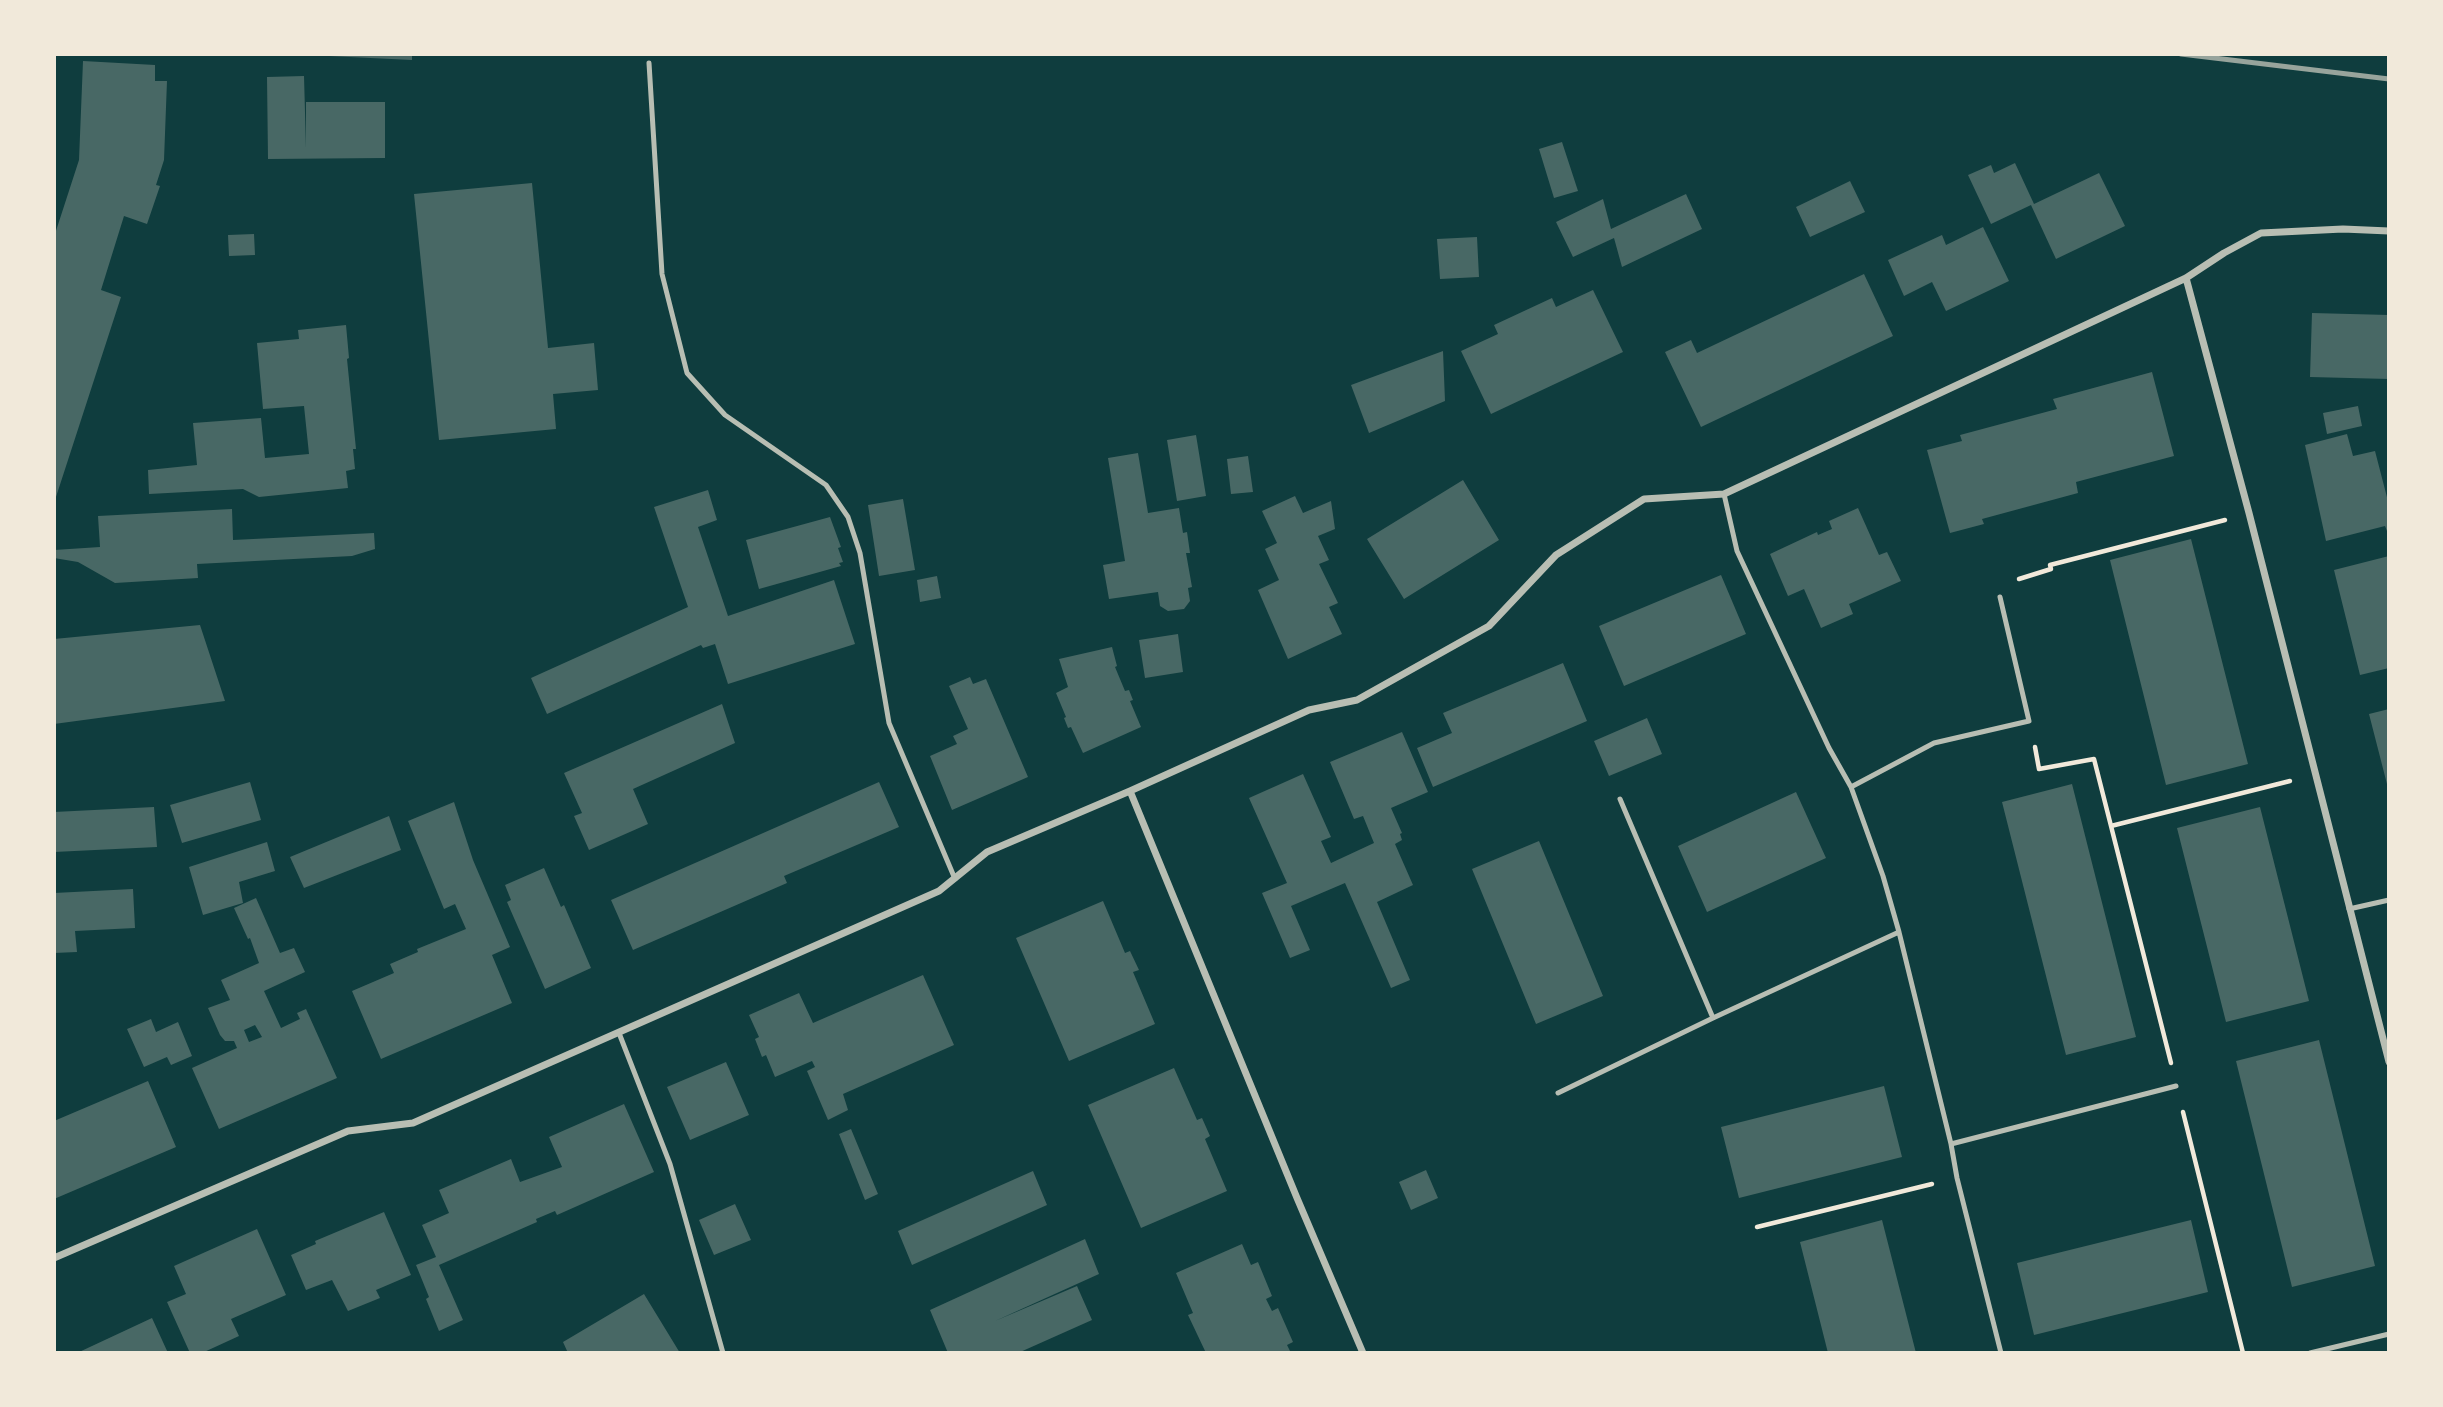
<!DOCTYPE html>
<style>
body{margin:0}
#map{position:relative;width:2443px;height:1407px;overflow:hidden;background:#0f3d3e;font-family:"Playfair Display",serif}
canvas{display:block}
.frame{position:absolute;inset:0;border:56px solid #f1e9da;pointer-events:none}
</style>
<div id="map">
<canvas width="2443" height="1407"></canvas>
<div class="frame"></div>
</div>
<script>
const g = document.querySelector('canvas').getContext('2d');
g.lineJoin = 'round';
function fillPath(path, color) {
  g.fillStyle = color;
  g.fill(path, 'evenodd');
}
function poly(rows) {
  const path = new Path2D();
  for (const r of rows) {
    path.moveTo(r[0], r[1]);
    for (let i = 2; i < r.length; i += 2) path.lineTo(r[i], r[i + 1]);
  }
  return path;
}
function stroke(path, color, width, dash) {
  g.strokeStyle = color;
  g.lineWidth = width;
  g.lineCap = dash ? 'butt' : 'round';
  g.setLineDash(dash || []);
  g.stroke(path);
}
const building = poly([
 [329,54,412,54,412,60,329,56],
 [83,61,155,65,155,81,167,81,164,160,156,185,160,186,147,224,124,216,101,290,121,297,55,500,54,237,79,160],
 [304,76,306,148,306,102,385,102,385,158,268,159,267,77],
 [1562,142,1578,191,1554,198,1539,149],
 [2015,163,2034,204,2099,173,2125,226,2056,259,2031,205,1991,224,1968,175,1991,165,1994,173],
 [1850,181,1865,212,1810,237,1796,207],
 [532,183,548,348,594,343,598,390,553,394,556,429,439,440,414,194],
 [1686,194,1702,229,1622,267,1614,238,1573,257,1556,222,1603,199,1611,229],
 [1983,227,2009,281,1946,311,1932,282,1904,296,1888,260,1942,235,1946,245],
 [254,234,255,255,229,256,228,235],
 [1477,237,1479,277,1440,279,1437,239],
 [1864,274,1893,336,1701,427,1665,352,1691,340,1697,353],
 [1593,290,1623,352,1491,414,1461,351,1498,334,1494,325,1552,298,1556,307],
 [2312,313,2389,315,2389,379,2310,377],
 [346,325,349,358,347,359,356,449,353,449,355,469,346,471,348,488,259,497,243,489,149,494,148,470,197,465,193,423,261,418,265,458,309,454,304,406,263,409,257,343,299,339,298,330],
 [1443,351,1445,401,1369,433,1351,385],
 [2152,372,2174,456,2076,482,2078,493,1982,519,1984,524,1950,533,1927,450,1962,441,1960,435,2057,409,2053,399],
 [2358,406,2362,426,2327,434,2323,413],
 [2347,434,2353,456,2375,451,2389,505,2389,536,2385,526,2326,541,2305,445],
 [1196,435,1206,496,1177,501,1167,440],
 [1138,453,1148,513,1179,508,1183,533,1187,532,1190,553,1186,553,1192,587,1188,588,1190,601,1184,609,1168,611,1160,606,1158,592,1109,599,1103,565,1125,561,1108,458],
 [1248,456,1253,492,1231,494,1227,459],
 [1463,480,1499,540,1404,599,1367,539],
 [708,490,717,520,698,527,728,616,834,580,855,644,728,684,715,644,703,648,701,645,547,714,531,678,688,607,654,507],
 [1295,496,1303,513,1331,501,1335,529,1318,536,1329,560,1319,564,1338,603,1329,607,1342,634,1288,659,1258,590,1279,580,1265,549,1277,543,1262,511],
 [903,499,915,570,879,576,868,505],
 [1858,508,1879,555,1887,552,1901,581,1849,604,1853,614,1821,628,1804,589,1788,596,1770,554,1817,532,1818,535,1832,529,1829,521],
 [232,509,233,540,374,533,375,549,352,556,197,564,198,578,115,583,78,562,54,558,54,550,100,547,98,516],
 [830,517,841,547,838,548,843,562,839,563,841,566,759,589,746,540],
 [2191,539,2248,764,2166,785,2110,560],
 [2389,556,2389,668,2360,675,2334,570],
 [1721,575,1746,634,1624,686,1599,626],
 [937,576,941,598,920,602,917,580],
 [200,625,225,701,54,724,54,639],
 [1178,634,1183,672,1145,678,1139,640],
 [1112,647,1117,666,1115,667,1125,691,1129,690,1133,700,1130,701,1141,727,1083,753,1071,727,1068,728,1064,718,1066,717,1056,693,1068,687,1059,659],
 [1563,663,1587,721,1433,787,1417,748,1452,733,1443,713],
 [970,677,973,684,986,679,1028,777,952,810,930,756,957,744,953,736,968,729,949,686],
 [722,704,735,743,633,789,648,824,589,850,574,816,582,813,564,773],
 [2389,709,2389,788,2388,788,2369,714],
 [1647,718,1662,754,1609,776,1594,741],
 [1402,732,1428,792,1391,808,1402,833,1400,834,1402,840,1395,844,1413,885,1377,902,1410,980,1391,988,1345,883,1291,906,1310,950,1290,958,1262,893,1287,883,1249,798,1303,774,1331,837,1321,841,1331,863,1374,843,1363,816,1354,819,1330,762],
 [250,782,261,820,182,843,170,805],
 [879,782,899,827,784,876,787,883,633,950,611,900],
 [2072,784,2136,1037,2066,1055,2002,802],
 [1796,792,1826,858,1707,912,1678,846],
 [454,802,473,860,510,947,492,955,512,1003,381,1059,352,991,394,973,390,964,418,952,417,949,466,929,455,904,444,909,408,821],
 [154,807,157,847,54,852,54,812],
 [2260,807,2309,1001,2226,1022,2177,828],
 [389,816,401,850,304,888,290,857],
 [1539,841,1603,996,1536,1024,1472,869],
 [267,842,275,871,239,882,243,903,203,915,189,867],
 [544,868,561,907,564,905,591,968,545,989,507,902,511,900,505,885],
 [133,889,135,928,75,931,77,952,54,953,54,893],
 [256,898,280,953,294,948,305,972,264,991,281,1028,300,1019,297,1013,306,1009,337,1078,219,1129,192,1068,237,1048,234,1041,225,1041,220,1035,208,1008,230,1000,221,980,259,963,250,938,248,939,234,908],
 [255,1025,262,1037,249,1042,244,1030],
 [1103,901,1125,953,1130,951,1139,970,1133,972,1155,1024,1069,1061,1016,938],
 [923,975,954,1045,843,1094,848,1110,828,1120,807,1071,815,1067,812,1061,775,1077,766,1055,762,1057,755,1039,759,1037,749,1015,799,993,813,1023],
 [151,1019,156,1032,178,1022,192,1056,171,1065,167,1057,144,1067,127,1029],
 [2319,1040,2375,1266,2292,1287,2236,1061],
 [726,1062,749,1115,690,1140,667,1087],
 [1174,1068,1197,1120,1202,1118,1210,1136,1205,1139,1227,1191,1141,1228,1088,1105],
 [148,1081,176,1147,54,1199,54,1121],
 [1884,1086,1902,1157,1739,1198,1721,1127],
 [624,1104,654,1172,557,1215,555,1211,536,1219,537,1222,439,1265,463,1320,439,1331,426,1299,429,1297,416,1265,436,1257,422,1225,449,1213,439,1190,511,1159,520,1182,562,1167,549,1137],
 [851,1129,878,1194,865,1200,839,1134],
 [1426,1170,1438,1198,1411,1210,1399,1182],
 [1033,1171,1047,1205,912,1265,898,1231],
 [735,1204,751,1240,714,1255,699,1220],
 [384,1212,411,1275,376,1290,380,1298,348,1311,332,1280,306,1290,291,1255,316,1244,315,1241],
 [1882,1220,1916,1353,1828,1353,1800,1242],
 [2191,1220,2208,1292,2034,1335,2017,1263],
 [257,1229,286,1295,231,1319,239,1336,202,1353,190,1353,167,1302,186,1294,174,1266],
 [1085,1239,1099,1274,995,1321,1077,1286,1092,1320,1018,1353,948,1353,930,1310],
 [1242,1244,1251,1265,1258,1262,1272,1296,1266,1299,1272,1311,1278,1308,1293,1342,1287,1345,1291,1353,1206,1353,1188,1315,1193,1313,1176,1273],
 [644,1294,680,1353,568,1353,563,1342],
 [152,1318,168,1353,77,1353]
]);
const path = poly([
 [2019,579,2051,569,2050,565,2225,520],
 [2035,747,2039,769,2094,759,2111,826,2290,781],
 [2111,826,2171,1063],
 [2183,1112,2243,1353],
 [1757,1227,1932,1184]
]);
const service = poly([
 [649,63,662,274,687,373,725,415,826,485,848,517,860,553,889,723,955,879],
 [1724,494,1737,551,1829,748,1851,787,1883,876,1899,932,1951,1144,1957,1178,2001,1353],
 [1851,787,1934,743,2029,721,2000,597],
 [1620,799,1713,1018],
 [2349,909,2389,900],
 [619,1033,670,1164,723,1353],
 [1558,1093,1713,1018,1899,932],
 [1951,1144,2176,1086],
 [2310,1353,2389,1334]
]);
const minor = poly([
 [2186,278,2249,513,2389,1062],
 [1130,791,1297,1198,1363,1353],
 [54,1258,348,1131,413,1123,939,891,987,852,1130,791,1309,710,1357,700,1489,626,1556,555,1644,499,1724,494,2186,278,2224,253,2261,233,2343,229,2389,231]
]);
const rail = poly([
 [2181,54,2389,79]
]);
fillPath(building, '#486865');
stroke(path, '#f1e9da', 4.5);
stroke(service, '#b8beb3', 5);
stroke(minor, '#b8beb3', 7);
stroke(rail, '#97a49c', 5);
</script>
